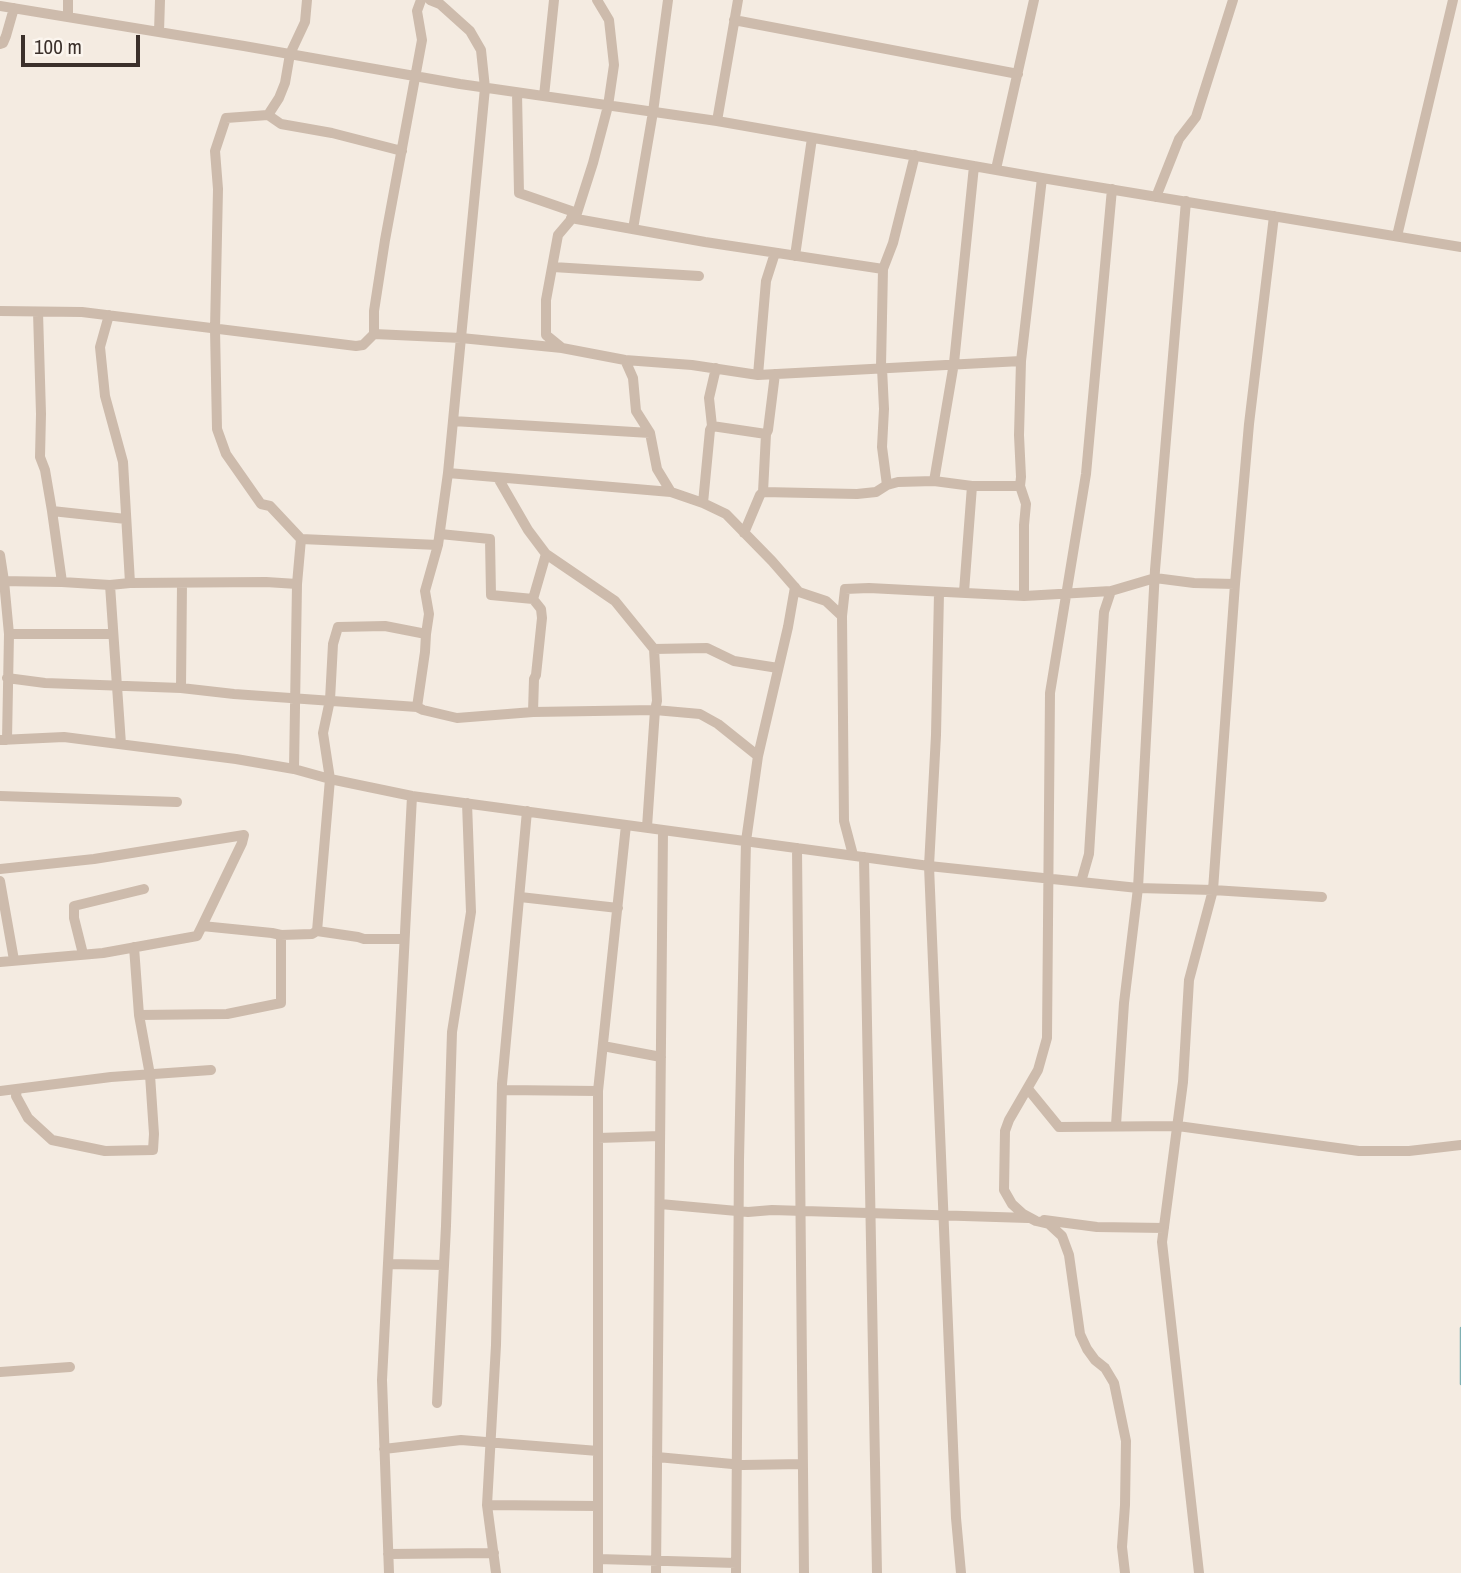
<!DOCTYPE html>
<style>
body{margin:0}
#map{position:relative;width:1461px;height:1573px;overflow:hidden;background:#f4ebe1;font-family:"Archivo Narrow",sans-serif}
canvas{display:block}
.scale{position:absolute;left:21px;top:35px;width:119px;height:32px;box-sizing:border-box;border:4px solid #3b302b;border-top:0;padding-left:9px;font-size:21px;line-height:24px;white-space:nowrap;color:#3b302b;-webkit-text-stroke:5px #fbf5ee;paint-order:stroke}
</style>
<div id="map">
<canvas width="1461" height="1573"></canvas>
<div class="scale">100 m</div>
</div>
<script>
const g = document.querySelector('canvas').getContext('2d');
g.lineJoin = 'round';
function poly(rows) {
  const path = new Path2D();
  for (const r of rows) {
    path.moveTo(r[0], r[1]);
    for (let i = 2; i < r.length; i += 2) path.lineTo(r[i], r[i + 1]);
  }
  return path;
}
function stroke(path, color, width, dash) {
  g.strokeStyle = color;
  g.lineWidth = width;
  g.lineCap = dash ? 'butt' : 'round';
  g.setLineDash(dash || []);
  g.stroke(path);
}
const stream = poly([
 [1461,1328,1461,1384]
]);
const minor = poly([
 [68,0,68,17],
 [0,6,244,46,460,84,717,121,1042,178,1461,247],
 [734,20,1018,74],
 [159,32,160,0],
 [0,44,3,43,6,36,14,8],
 [517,93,519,193,577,213,593,163,608,106,614,65,609,20,597,0],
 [544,96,554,0],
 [268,115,279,98,285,83,290,54,305,22,307,0],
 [717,121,738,0],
 [402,151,332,133,281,124,268,115,226,118,215,151,218,189,215,329,217,429,226,454,261,504,270,506,301,539,438,545],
 [996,169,1034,0],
 [1112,189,1086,474,1050,693,1047,1038,1038,1070,1009,1120,1005,1131,1004,1190,1012,1204,1023,1214,1036,1221,1049,1224,1062,1236,1069,1255,1080,1334,1087,1349,1095,1360,1105,1368,1114,1383,1126,1441,1125,1505,1122,1547,1125,1573],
 [1156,197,1179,139,1196,117,1233,0],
 [571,218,705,242,883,269],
 [633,229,653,112,668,0],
 [1397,236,1453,0],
 [795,256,812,138],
 [553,267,699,276],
 [0,311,82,312,356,346,363,345,374,334,374,311,385,240,422,40,417,11,421,0],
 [38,312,41,414,40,457,45,470,52,511,62,582],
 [109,315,100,347,105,396,123,462,130,583],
 [374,334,461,338,562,348,625,360,692,365,758,375,1021,361],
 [562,348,546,335,546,300,558,235,575,215],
 [625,360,633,378,636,411,650,433,657,469,671,492,703,503,726,514,772,561,799,592,826,601,842,616,844,821,853,855],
 [758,375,766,281,775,253],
 [453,421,650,433],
 [712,426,766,434],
 [448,473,671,492],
 [498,478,528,530,546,554,615,601,654,649,657,701,655,710,647,827],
 [934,481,954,363,974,166],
 [887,485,882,447,884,409,882,368,881,366,883,269,893,243,915,155],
 [763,492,857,494,876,492,887,485,898,482,934,481,972,486,1020,486],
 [703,503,710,430,712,426,709,398,716,368],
 [52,511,126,519],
 [744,533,760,495,763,492,766,434,768,430,775,374],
 [440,534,490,539,491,595,533,599,546,554],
 [0,555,4,581,9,634,7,740],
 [0,581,62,582,110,585,130,583,266,582,297,584],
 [110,585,121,744],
 [964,592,972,486],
 [939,593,936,735,929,866,956,1518,961,1573],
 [1024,596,1111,591],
 [533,599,541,609,542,618,536,675,534,679,533,712],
 [842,616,845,589,869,588,1024,596,1024,525,1026,504,1020,486,1021,477,1019,435,1021,361,1042,178],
 [9,634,113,634],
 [654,649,707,648,734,661,778,668],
 [7,678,45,683,181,688,234,694,417,707,423,710,457,718,533,712,655,710,700,714,718,724,758,756],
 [181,688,182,583],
 [417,707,425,652,426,634,429,614,425,591,438,545,448,473,485,88,481,50,470,31,440,4,430,0],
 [0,740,64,737,236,759,294,769,330,779,412,796,929,866,1138,888,1213,890,1322,897],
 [294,769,297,584,301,539],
 [0,796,177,802],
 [797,848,804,1573],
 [864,857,877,1573],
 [0,869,94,859,244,835,242,843,202,926,272,933,281,935,312,934,317,931,358,937,364,939,404,939],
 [0,881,14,960],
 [1081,882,1089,854,1104,612,1111,591,1155,578,1194,583,1235,584],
 [520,897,618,908],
 [317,931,330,779,323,733,330,700,333,644,338,627,385,626,426,634],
 [83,954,74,918,74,906,144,889],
 [0,962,103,953,197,936,202,926],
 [139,1015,227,1014,281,1003,281,935],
 [603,1046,661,1057],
 [1028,1089,1059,1127,1178,1126,1359,1151,1409,1151,1461,1145],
 [17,1090,16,1096,28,1118,52,1140,105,1151,153,1150,154,1134,150,1075,139,1015,134,947],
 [502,1090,598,1091],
 [0,1091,111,1077,211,1070],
 [1116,1125,1124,1003,1138,888,1155,570,1186,201],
 [598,1138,660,1136],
 [660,1204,748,1212,772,1210,1028,1218],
 [1044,1220,1097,1227,1164,1228],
 [388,1264,444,1265],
 [0,1372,70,1367],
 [437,1403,446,1226,452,1032,471,912,467,803],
 [384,1449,461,1440,598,1451],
 [657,1457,743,1465,803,1464],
 [487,1505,598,1506],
 [388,1554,494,1553],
 [598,1559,736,1563],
 [389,1573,382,1380,412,796],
 [496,1573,487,1505,496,1345,502,1084,527,811],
 [598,1573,598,1091,626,825],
 [656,1573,663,830],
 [736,1573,739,1160,746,841,758,756,788,627,795,587],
 [1199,1573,1162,1242,1183,1082,1189,980,1213,890,1235,584,1249,424,1274,216]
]);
stroke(stream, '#7fb0b2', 2.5);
stroke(minor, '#cdbbac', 10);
</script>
